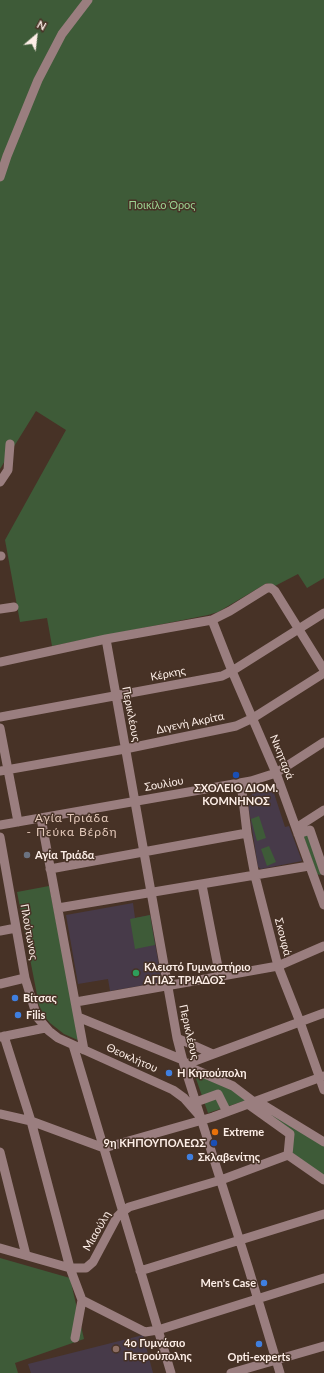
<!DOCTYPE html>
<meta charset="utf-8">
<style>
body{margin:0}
#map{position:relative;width:324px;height:1373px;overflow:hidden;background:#473226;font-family:Lato,sans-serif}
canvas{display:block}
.north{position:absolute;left:16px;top:16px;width:40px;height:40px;-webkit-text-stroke:3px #473226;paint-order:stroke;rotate:28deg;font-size:11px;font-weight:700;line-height:16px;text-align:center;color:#fdeee7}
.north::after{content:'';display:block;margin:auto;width:14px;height:18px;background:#fdeee7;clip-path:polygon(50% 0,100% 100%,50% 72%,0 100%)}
</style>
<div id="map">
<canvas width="324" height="1373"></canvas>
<div class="north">N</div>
</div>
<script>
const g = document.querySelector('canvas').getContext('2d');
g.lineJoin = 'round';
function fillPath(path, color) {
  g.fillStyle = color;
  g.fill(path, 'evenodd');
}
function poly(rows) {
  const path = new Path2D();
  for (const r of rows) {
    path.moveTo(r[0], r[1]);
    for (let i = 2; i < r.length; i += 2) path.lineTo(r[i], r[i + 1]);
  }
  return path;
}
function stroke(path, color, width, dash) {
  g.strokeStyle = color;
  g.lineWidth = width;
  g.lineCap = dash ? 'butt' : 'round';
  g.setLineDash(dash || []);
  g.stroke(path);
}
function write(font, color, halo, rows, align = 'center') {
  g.font = font + ' Lato,sans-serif';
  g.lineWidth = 3;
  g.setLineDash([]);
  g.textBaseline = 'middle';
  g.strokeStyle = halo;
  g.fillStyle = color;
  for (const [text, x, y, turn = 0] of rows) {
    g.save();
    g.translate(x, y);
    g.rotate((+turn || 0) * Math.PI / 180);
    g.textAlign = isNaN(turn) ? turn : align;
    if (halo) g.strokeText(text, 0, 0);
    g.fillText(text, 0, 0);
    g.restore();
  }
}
const education = poly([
 [268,786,270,791,273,790,285,827,289,826,302,861,261,869,258,867,247,797,252,795,251,792,254,788],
 [133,903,135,918,150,915,162,982,110,991,108,979,78,984,66,915],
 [143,1335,153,1373,31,1373,28,1364]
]);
const green = poly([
 [0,0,324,0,324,578,307,588,298,574,273,587,267,583,218,612,208,615,52,646,47,618,20,622,5,540,66,430,36,411,0,469],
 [259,816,266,838,257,841,251,819],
 [307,825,322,874,320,875,317,874,301,829],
 [269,846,276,862,267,866,261,849],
 [49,886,80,1041,64,1034,50,1023,44,1016,39,1005,17,892],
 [150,915,155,945,135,949,130,919],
 [194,1073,231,1088,247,1100,208,1113],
 [264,1109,324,1146,324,1178,290,1151,292,1132,263,1111],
 [0,1258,70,1278,84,1339,15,1363,18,1373,0,1373]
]);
const minor = poly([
 [0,177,7,156,38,80,62,34,88,0],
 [0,482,8,470,10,444],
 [0,556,1,556],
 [0,609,14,607],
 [212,620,232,671,276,773,324,905],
 [106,639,177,1038,184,1065,249,1270,280,1373],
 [0,662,106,639,212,620,230,611,267,588,271,588,275,591,324,670],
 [0,717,222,676,232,671,324,613],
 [0,728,18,822],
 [0,771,125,749,236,726,253,718,324,673],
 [241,783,247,833,255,876,278,966,300,1022,324,1090],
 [41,818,84,1050],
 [0,825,251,781,276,773,324,742],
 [296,828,324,810],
 [298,834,310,830,324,871],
 [0,837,25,978,37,1017,49,1031,58,1038,173,1090,184,1098,198,1114],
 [50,869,247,833],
 [202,885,220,977],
 [58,908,309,866],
 [0,931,16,928],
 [0,984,25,978],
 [76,1002,278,966,324,946],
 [78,1017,183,1060],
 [4,1036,31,1121,70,1268,82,1300,145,1332,158,1330,324,1278],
 [0,1037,45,1028],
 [177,1038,213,1054],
 [73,1045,171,1373],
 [184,1065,324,1013],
 [184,1065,233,1086,254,1102],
 [257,1101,324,1142],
 [196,1102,218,1094,227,1112],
 [248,1104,290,1134,288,1155],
 [0,1114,31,1121,104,1148,213,1117,324,1076],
 [0,1152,26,1255],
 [288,1155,324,1180],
 [0,1248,70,1268,86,1268,93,1262,117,1217,122,1212,129,1207,221,1180,288,1155],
 [140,1271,324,1214],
 [75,1338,82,1300],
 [231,1373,324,1346]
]);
const markers = [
 [236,775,4,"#1a4fb4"],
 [27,855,4,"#6b7280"],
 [136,973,4,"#2e9e5b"],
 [15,998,4,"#3f7fe0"],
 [18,1015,4,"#3f7fe0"],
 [169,1073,4,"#3f7fe0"],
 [215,1132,4,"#e8710a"],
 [214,1143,4,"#1a4fb4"],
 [190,1157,4,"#3f7fe0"],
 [264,1283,4,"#3f7fe0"],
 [259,1344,4,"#3f7fe0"],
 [116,1349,4,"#8d6e63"]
];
const parkNames = [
 ["Ποικίλο Όρος",162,205]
];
const streetNames = [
 ["Κέρκης",168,674,-11],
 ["Περικλέους",131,714,79],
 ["Διγενή Ακρίτα",190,723,-12],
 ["Νικηταρά",282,757,68],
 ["Σουλίου",164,784,-10],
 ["Πλούτωνος",29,932,80],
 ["Σκουφά",283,937,76],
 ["Περικλέους",189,1032,77],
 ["Θεοκλήτου",132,1058,24],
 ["Μιαούλη",97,1231,-60]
];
const poiNames = [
 ["ΣΧΟΛΕΙΟ ΔΙΟΜ.",236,788,"center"],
 ["ΚΟΜΝΗΝΟΣ",236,801,"center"],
 ["Αγία Τριάδα",35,855],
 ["Κλειστό Γυμναστήριο",144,967],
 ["ΑΓΙΑΣ ΤΡΙΑΔΟΣ",144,980],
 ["Βίτσας",23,998],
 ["Filis",26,1015],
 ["Η Κηπούπολη",177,1073],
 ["Extreme",223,1132],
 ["9η ΚΗΠΟΥΠΟΛΕΩΣ",206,1143,"right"],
 ["Σκλαβενίτης",198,1157],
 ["Men's Case",256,1283,"right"],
 ["4ο Γυμνάσιο",124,1343],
 ["Πετρούπολης",124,1356],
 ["Opti-experts",259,1357,"center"]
];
const neighbourhoodNames = [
 ["Αγία Τριάδα",72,818],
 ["- Πεύκα Βέρδη",72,832]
];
fillPath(education, '#473a49');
fillPath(green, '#3e5b38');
stroke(minor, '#9a7e7f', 9);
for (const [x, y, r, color] of markers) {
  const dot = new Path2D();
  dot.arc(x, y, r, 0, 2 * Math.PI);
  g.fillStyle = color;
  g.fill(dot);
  stroke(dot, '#473226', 1.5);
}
write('11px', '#9bd291', '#473226', parkNames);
write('11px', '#fdeee7', '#473226', streetNames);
write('bold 11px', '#fdeee7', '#473226', poiNames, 'left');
g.letterSpacing = '1px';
write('12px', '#e4c9ba', '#473226', neighbourhoodNames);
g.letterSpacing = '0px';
</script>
